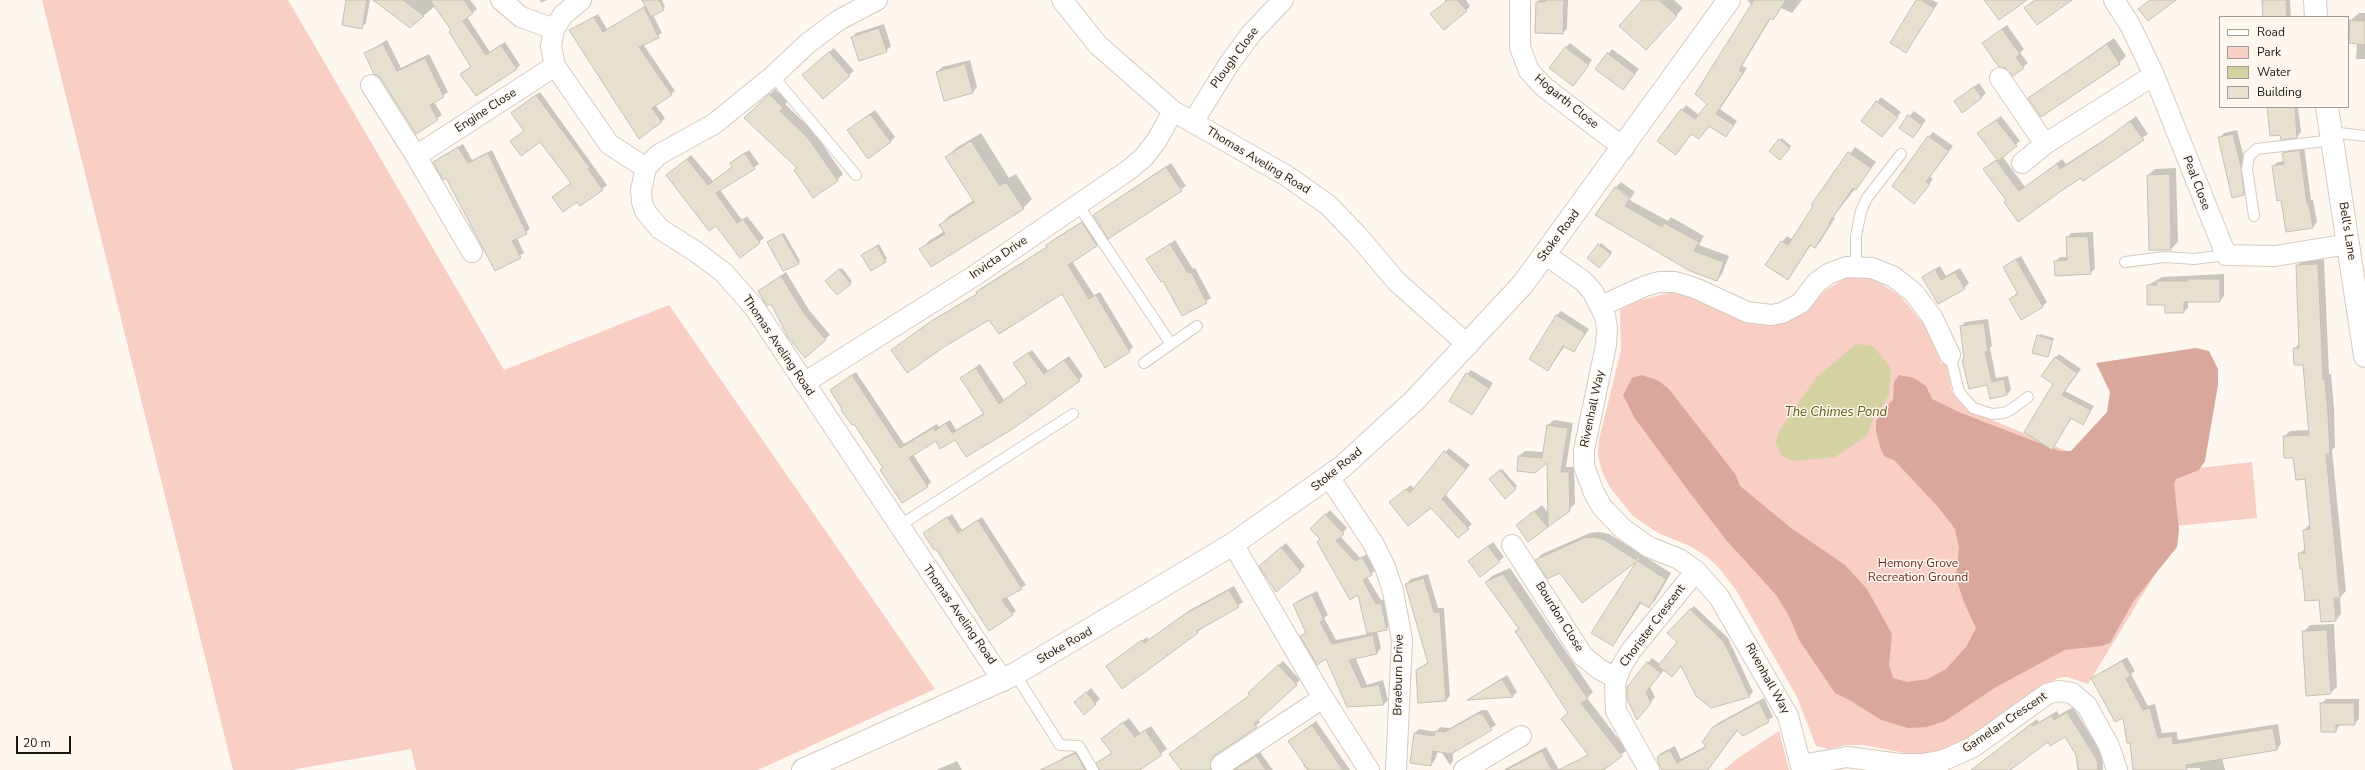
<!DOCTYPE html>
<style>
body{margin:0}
#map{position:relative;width:2365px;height:770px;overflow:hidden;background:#fef7ef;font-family:"Nunito Sans",sans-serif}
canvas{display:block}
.legend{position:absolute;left:2219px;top:16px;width:130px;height:92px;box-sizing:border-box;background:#fef7ef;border:1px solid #a39d96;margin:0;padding:5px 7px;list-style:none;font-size:12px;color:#1a1611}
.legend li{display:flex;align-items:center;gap:8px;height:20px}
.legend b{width:20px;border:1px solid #a39d96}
.scale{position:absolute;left:16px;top:736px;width:55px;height:18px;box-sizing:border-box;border:2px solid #1a1611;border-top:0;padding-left:5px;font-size:12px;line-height:14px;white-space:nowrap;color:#1a1611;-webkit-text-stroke:3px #fef7ef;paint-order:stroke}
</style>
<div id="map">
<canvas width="2365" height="770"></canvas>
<ul class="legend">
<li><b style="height:5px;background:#fff"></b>Road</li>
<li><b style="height:11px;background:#f8cec5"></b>Park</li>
<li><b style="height:11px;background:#d4d2a3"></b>Water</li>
<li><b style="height:11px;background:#e6e0d0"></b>Building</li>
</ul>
<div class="scale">20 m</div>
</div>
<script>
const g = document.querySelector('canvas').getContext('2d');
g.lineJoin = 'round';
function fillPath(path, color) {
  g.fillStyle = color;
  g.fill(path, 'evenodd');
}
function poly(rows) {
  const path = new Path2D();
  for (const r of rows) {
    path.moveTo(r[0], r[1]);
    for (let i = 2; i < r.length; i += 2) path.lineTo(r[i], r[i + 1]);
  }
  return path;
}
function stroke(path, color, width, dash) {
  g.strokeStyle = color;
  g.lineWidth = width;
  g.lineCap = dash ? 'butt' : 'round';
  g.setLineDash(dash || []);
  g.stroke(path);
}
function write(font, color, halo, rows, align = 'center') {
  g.font = font + ' "Nunito Sans",sans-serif';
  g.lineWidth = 3;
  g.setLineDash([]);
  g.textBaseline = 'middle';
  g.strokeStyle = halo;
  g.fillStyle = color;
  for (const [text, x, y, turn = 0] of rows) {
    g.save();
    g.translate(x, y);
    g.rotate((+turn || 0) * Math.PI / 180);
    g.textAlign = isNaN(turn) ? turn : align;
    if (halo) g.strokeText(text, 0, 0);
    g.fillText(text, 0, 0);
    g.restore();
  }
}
const green = poly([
 [42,0,288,0,504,370,669,305,935,689,758,770,416,770,411,749,291,770,233,770],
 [1865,277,1875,280,1900,296,1927,328,1933,336,1941,364,1946,362,1952,392,1961,404,1973,412,2074,454,2172,471,2252,462,2257,518,2174,526,2176,540,2088,684,2067,677,2058,678,1973,737,1943,750,1923,754,1915,755,1864,745,1847,745,1829,749,1816,746,1797,697,1736,590,1719,568,1706,556,1690,546,1658,533,1633,516,1611,489,1603,474,1598,456,1599,440,1621,350,1620,310,1638,301,1672,292,1686,294,1743,321,1763,324,1799,315,1826,290,1845,278],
 [1779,731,1789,770,1724,770,1738,758]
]);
const forest = poly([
 [2196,348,2209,351,2218,369,2218,385,2205,461,2199,470,2176,479,2174,483,2179,530,2177,547,2133,602,2110,643,2102,646,2065,650,1996,687,1945,721,1927,727,1908,728,1881,720,1851,701,1835,693,1799,640,1790,618,1777,596,1727,541,1690,493,1634,417,1623,395,1632,378,1642,375,1657,380,1668,388,1736,475,1740,486,1791,528,1845,565,1867,589,1892,634,1889,665,1893,678,1907,682,1928,679,1946,669,1966,647,1976,628,1963,600,1956,578,1959,548,1955,529,1939,508,1894,460,1885,457,1881,450,1876,431,1876,421,1883,409,1893,400,1894,382,1899,375,1914,378,1926,386,1932,399,1961,413,2060,451,2071,451,2107,412,2110,392,2096,363]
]);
const water = poly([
 [1856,344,1873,346,1891,368,1889,395,1871,423,1867,436,1835,457,1792,461,1782,456,1776,443,1779,431,1816,378]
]);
const shadow = poly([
 [347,0,370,0,366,23,361,28],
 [380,0,470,0,477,9,467,17,490,52,505,42,520,65,516,69,461,74,472,66,453,30,435,6,410,27],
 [540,0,547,0,541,3],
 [644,0,662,0,665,7,653,15,662,33,643,44,675,91,655,105,665,118,661,122,571,30,598,14,607,29,647,6],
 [1445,0,1466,0,1470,6,1466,11,1445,3],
 [1539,0,1568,0,1567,29,1562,33,1536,32,1537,2],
 [1644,0,1674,0,1683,8,1653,41],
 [1747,0,1802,0,1792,13,1781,8,1773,19,1771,18,1742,66,1747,68,1720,109,1737,121,1726,136,1710,126,1699,138,1692,133,1680,149,1658,141,1686,105,1699,115,1708,104,1752,5],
 [1917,0,1932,0,1938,3,1906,52],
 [2263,0,2290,0,2291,17,2264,17],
 [2359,13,2365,13,2365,59,2356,59,2357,43,2351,20],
 [884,24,891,46,886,51,852,38,856,33],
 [2007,25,2024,49,2020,53,2028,63,2013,75,1983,43],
 [2114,38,2126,56,2119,63,2029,98],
 [387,40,401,68,429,54,448,92,434,102,442,115,416,132,365,53],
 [1570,43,1592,60,1573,85,1565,48],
 [834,48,854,71,849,75,808,70],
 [1612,49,1639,69,1623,89,1608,54],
 [970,60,977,87,973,92,937,72,942,67],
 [1979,83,1986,93,1981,98,1955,101],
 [775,89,788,101,785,104,814,132,843,174,837,180,795,170,798,167,746,118],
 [540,92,607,185,580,205,577,200,553,197,572,183,540,141,511,141,525,130,517,109],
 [1881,97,1901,112,1882,136,1877,102],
 [2268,107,2298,107,2301,132,2297,137],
 [875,110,895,137,890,142,853,126],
 [1914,111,1926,120,1913,137,1900,127],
 [2001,116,2020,141,2002,156,2025,187,2062,159,2066,164,2113,134,2136,116,2148,134,2082,176,2007,200,1990,164,1998,159,1978,133],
 [2237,130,2245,162,2248,190,2244,194,2219,138,2224,133],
 [1933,132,1953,146,1930,177,1933,179,1918,198,1929,137],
 [981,133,1009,178,1016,174,1032,199,1023,208,921,249,930,240,945,231,940,225,949,216,974,200,947,157,956,148],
 [1782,138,1791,146,1780,159,1770,151],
 [463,144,472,160,492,150,530,229,517,238,524,253,495,270,447,176,434,162],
 [2304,146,2311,200,2313,200,2317,222,2313,227,2281,199,2273,166,2278,162,2285,161,2283,153,2288,148],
 [1855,147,1876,162,1833,217,1835,218,1820,242,1815,247,1811,245,1788,279,1782,242,1787,236,1793,240,1815,206,1812,205],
 [749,150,759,164,720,190,742,220,747,216,764,238,740,257,716,224,672,172,691,155,713,181,733,167,731,163,735,159],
 [1171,163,1186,186,1109,237,1094,215],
 [2176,168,2178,242,2171,249,2148,175,2155,169],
 [1621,182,1635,192,1631,198,1616,187],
 [1615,189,1633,202,1668,221,1671,217,1704,236,1699,245,1729,256,1722,274,1717,280,1596,214],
 [1086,219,1101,241,1072,261,1094,295,1100,292,1133,347,1129,351,1062,292,989,319,892,350,936,318,978,293,981,288,1048,246,1051,241],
 [2093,232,2095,269,2090,273,2055,262,2060,257,2068,257,2067,238,2071,233],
 [784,233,800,261,798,263,771,240],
 [1175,240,1193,269,1195,268,1211,298,1182,315,1163,280,1148,259],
 [1601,243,1612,252,1601,265,1588,258],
 [879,244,887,259,871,269,863,255],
 [2021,256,2047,302,2043,306,2010,299,2018,292,2004,267],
 [2324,259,2329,374,2331,374,2334,407,2335,447,2332,450,2346,591,2340,597,2341,614,2336,620,2320,599,2303,568,2299,554,2306,548,2304,530,2310,524,2306,478,2284,437,2290,431,2310,430,2304,364,2294,349,2300,343,2297,266,2303,260],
 [1940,266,1946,276,1960,268,1969,283,1964,288,1923,277],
 [842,268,852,281,850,283,828,279],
 [786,272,809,310,830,335,825,339,759,291],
 [2224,274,2224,296,2220,301,2188,301,2188,308,2183,312,2166,304,2148,285,2162,277],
 [1561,311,1589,329,1574,351,1565,346,1548,370,1556,316],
 [1988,319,1992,346,1990,348,1996,378,2008,376,2011,390,2007,394,1991,397,1988,384,1965,358,1961,327,1965,322],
 [2040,334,2054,338,2047,356,2038,336],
 [1032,350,1048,371,1069,356,1083,376,1079,380,956,439,936,440,913,454,931,482,927,486,884,468,831,390,856,372,904,444,937,424,939,427,950,420,956,430,984,413,961,378,980,364,1004,400,1028,382,1017,361],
 [2059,354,2081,369,2065,391,2094,406,2083,423,2072,418,2052,448,2055,358],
 [1471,370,1493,383,1472,414,1467,374],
 [1554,420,1573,423,1566,467,1574,467,1575,504,1547,527,1517,525,1542,505,1549,514,1548,461,1519,456,1525,451,1544,452,1548,425],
 [1449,448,1470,465,1445,494,1472,524,1458,537,1431,506,1395,498,1411,485,1414,489],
 [1502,469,1517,486,1505,497,1492,477],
 [1330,510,1347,528,1340,536,1360,558,1367,554,1376,570,1367,577,1381,600,1385,599,1391,624,1386,629,1377,631,1381,648,1377,653,1355,657,1367,685,1383,680,1388,700,1384,704,1348,706,1327,658,1301,636,1306,632,1294,604,1299,600,1317,591,1328,615,1324,618,1336,640,1368,634,1359,593,1321,539,1311,529],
 [952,514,962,530,982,517,1026,585,1006,596,1016,611,1012,614,936,547,924,533],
 [1600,532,1609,534,1671,573,1655,601,1649,606,1642,602,1613,645,1593,632,1639,558,1582,601,1560,572,1536,560,1542,554,1590,533],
 [1493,542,1504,557,1499,561,1469,561],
 [1286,543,1305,566,1276,591,1265,561],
 [1510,568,1593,692,1587,698,1627,750,1602,770,1594,770,1585,757,1589,753,1569,712,1516,631,1519,628,1486,582,1492,576],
 [1428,574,1438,608,1444,608,1450,696,1446,700,1417,670,1428,662,1406,584,1411,579],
 [1234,586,1243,602,1197,632,1107,666,1147,637,1149,640,1190,610],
 [1694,606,1728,638,1753,692,1749,696,1681,665,1664,670,1650,687,1655,697,1641,714,1628,687,1652,658,1660,664,1678,642,1668,633],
 [2334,624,2337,687,2330,693,2303,632,2310,625],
 [2127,657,2135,671,2131,674,2148,706,2155,704,2162,733,2177,732,2178,740,2278,724,2281,744,2277,749,2222,758,2225,770,2200,770,2200,768,2135,770,2131,741,2123,716,2092,678],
 [1283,661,1300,680,1258,719,1260,722,1256,726,1194,770,1183,770,1170,754,1251,694,1250,693],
 [1507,675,1517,692,1513,696,1469,699],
 [1091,688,1100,699,1084,714,1080,698],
 [1764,698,1773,717,1744,734,1738,730,1714,761,1702,770,1663,770,1657,758,1661,753,1675,746,1681,759,1706,746,1714,728,1718,723],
 [2326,699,2359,699,2359,719,2354,724,2340,724,2336,731,2321,704],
 [2073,707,2102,754,2103,770,2079,770,2077,755,2065,736,2048,740,2008,770,1972,770,2037,719,2039,722,2057,711,2059,715],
 [1482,710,1487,710,1496,725,1453,750,1453,761,1450,765,1439,748,1435,760,1431,765,1415,733,1419,729,1436,732,1440,727,1450,728],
 [1129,718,1140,733,1151,726,1167,749,1138,770,1100,770,1098,763,1112,752,1102,739],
 [1316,721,1350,770,1307,770,1303,765,1305,763,1289,741],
 [1546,747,1559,770,1504,770,1505,769],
 [1081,749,1098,770,1059,770,1057,763,1062,758],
 [1260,752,1273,770,1234,770],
 [957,761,962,770,936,770]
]);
const building = poly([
 [346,0,367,0,362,29,342,25,346,0],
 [373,0,403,0,424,16,410,28,373,0],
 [430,0,464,0,473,13,463,21,486,55,501,45,517,69,476,96,460,74,471,67,449,32,451,30,430,0],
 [642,0,659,0,664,10,651,17,642,0],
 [1448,0,1457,0,1467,11,1444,30,1430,14,1448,0],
 [1545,0,1564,0,1563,34,1535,33,1536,2,1545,2,1545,0],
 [1642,0,1659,0,1677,16,1646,50,1619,26,1642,0],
 [1754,0,1786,0,1773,20,1770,18,1739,70,1743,73,1716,114,1734,125,1726,137,1709,126,1699,139,1691,134,1676,155,1657,141,1681,109,1695,119,1707,104,1695,94,1754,0],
 [1916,0,1921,0,1934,8,1906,53,1890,43,1916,0],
 [1984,0,2027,0,1999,20,1984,0],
 [2035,0,2072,0,2037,25,2024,8,2035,0],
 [2150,0,2176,0,2148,21,2138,9,2150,0],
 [2262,0,2286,0,2287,17,2263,17,2262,0],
 [644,7,659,38,639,47,672,95,652,108,662,122,639,139,569,30,594,17,603,32,644,7],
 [2350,20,2365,21,2365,45,2349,43,2350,20],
 [879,28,887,52,859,61,851,37,879,28],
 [2002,29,2020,54,2016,57,2024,68,2013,76,2005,68,1999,67,1982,43,2002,29],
 [383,44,397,71,425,58,444,97,430,105,438,120,416,134,380,77,374,74,364,53,383,44],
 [2107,44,2120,64,2041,117,2028,98,2107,44],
 [1565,47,1589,65,1573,86,1549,68,1565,47],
 [829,52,850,76,823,99,802,75,829,52],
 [1607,53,1635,74,1623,90,1595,69,1607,53],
 [965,64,973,93,944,101,936,72,965,64],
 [1974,87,1982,98,1962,113,1954,101,1974,87],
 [769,94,783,108,780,111,808,138,838,181,813,198,794,170,797,168,744,118,769,94],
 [536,95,590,168,588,169,603,190,580,206,577,202,563,212,552,197,571,183,540,142,521,156,510,141,524,131,511,113,536,95],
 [1876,101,1898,117,1882,137,1861,121,1876,101],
 [2267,107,2295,107,2297,138,2281,140,2280,135,2270,136,2267,107],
 [870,114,891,142,868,159,847,130,870,114],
 [1908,115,1922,125,1913,138,1899,128,1908,115],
 [1996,120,2017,146,1998,161,1977,133,1996,120],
 [2130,121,2144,140,2083,181,2081,178,2064,189,2018,222,2004,202,2006,200,1983,169,1996,160,2019,191,2057,164,2060,169,2106,139,2130,121],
 [2233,134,2241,166,2244,195,2232,198,2218,137,2233,134],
 [1928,136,1949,151,1926,182,1930,184,1914,204,1892,186,1928,136],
 [1779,139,1790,148,1780,160,1769,151,1779,139],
 [971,141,1000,186,1006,182,1024,209,931,267,919,249,945,234,939,225,974,202,945,157,971,141],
 [458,147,468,163,488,153,527,234,512,241,521,258,495,271,446,178,443,180,433,162,458,147],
 [2300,150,2307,204,2309,204,2313,228,2286,232,2281,200,2277,201,2272,166,2284,164,2282,153,2300,150],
 [1848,152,1871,168,1856,190,1853,188,1829,223,1830,224,1815,248,1810,245,1788,280,1765,265,1781,241,1788,245,1813,206,1811,205,1848,152],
 [745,153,755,169,716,193,737,223,743,219,760,243,740,258,716,226,709,231,666,175,687,159,708,185,732,167,730,163,745,153],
 [1166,167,1182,191,1108,239,1093,215,1166,167],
 [2170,174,2171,250,2149,250,2147,175,2170,174],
 [1615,187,1630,198,1625,206,1662,227,1664,223,1699,242,1694,251,1724,262,1717,281,1690,271,1595,215,1615,187],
 [1082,222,1097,246,1068,265,1089,299,1096,295,1130,352,1105,368,1062,294,999,334,989,320,944,347,907,373,891,350,930,322,977,294,976,292,1047,247,1046,245,1082,222],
 [782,234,799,264,783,271,767,242,782,234],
 [2088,236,2091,274,2055,276,2054,261,2067,260,2066,237,2088,236],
 [1170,244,1188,273,1191,272,1207,303,1182,316,1163,281,1161,282,1146,259,1170,244],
 [1598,244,1611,254,1599,268,1587,258,1598,244],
 [877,246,886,262,871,271,861,255,877,246],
 [2016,259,2043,307,2021,320,2009,299,2018,294,2003,267,2016,259],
 [2318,264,2323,380,2325,379,2328,414,2330,454,2326,454,2340,598,2334,598,2336,621,2321,622,2319,600,2305,601,2302,569,2300,569,2298,553,2305,553,2303,530,2310,529,2305,479,2296,480,2293,458,2284,458,2283,436,2309,435,2303,365,2294,365,2293,348,2299,348,2296,265,2318,264],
 [839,269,851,284,837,295,825,281,839,269],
 [1935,269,1941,280,1955,272,1965,289,1938,304,1922,277,1935,269],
 [781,276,805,315,826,340,805,358,788,337,771,304,767,306,758,291,781,276],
 [2188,279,2220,279,2220,302,2184,302,2184,313,2165,313,2165,305,2147,305,2147,285,2157,285,2157,281,2188,281,2188,279],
 [1556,315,1585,333,1574,352,1563,346,1548,371,1529,359,1556,315],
 [1984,323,1988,351,1985,352,1992,382,2004,379,2007,395,1990,399,1987,385,1969,389,1962,360,1964,359,1960,326,1984,323],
 [2037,335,2053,340,2048,357,2032,353,2037,335],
 [1028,353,1044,374,1064,360,1080,381,1014,428,966,457,955,440,940,449,936,441,909,458,928,487,902,503,880,470,883,468,854,424,852,425,841,410,842,409,830,390,852,375,900,448,933,428,935,431,946,423,952,433,984,414,960,378,976,368,999,404,1027,383,1013,363,1028,353],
 [2055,357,2077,373,2062,395,2091,410,2083,425,2071,418,2052,450,2024,432,2053,384,2041,376,2055,357],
 [1466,373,1489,388,1472,415,1449,401,1466,373],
 [1547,425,1568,428,1561,472,1569,472,1570,511,1548,527,1547,463,1535,473,1517,471,1518,456,1542,458,1547,425],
 [1444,451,1466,469,1442,499,1469,529,1458,538,1431,508,1408,526,1389,502,1406,489,1410,493,1444,451],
 [1500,470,1516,489,1505,499,1489,479,1500,470],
 [1534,511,1548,527,1528,542,1516,525,1534,511],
 [1325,514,1344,534,1336,541,1355,561,1362,557,1372,575,1363,580,1376,604,1381,603,1387,630,1367,634,1358,595,1350,600,1317,542,1320,539,1310,529,1325,514],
 [947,517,958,533,978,520,1022,589,1002,600,1013,615,989,631,936,549,934,550,923,533,947,517],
 [1594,537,1603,539,1666,579,1649,608,1640,602,1613,646,1591,633,1636,562,1582,603,1560,573,1547,579,1535,560,1584,538,1594,537],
 [1488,546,1500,562,1480,577,1468,561,1488,546],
 [1281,547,1301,571,1276,592,1259,566,1281,547],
 [1503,574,1588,699,1581,703,1622,756,1604,770,1558,770,1588,755,1561,719,1568,713,1515,631,1519,629,1485,582,1503,574],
 [1424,578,1434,612,1440,612,1446,701,1418,703,1416,670,1428,663,1405,584,1424,578],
 [1229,590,1239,607,1197,631,1198,633,1122,689,1106,666,1142,640,1144,643,1185,614,1229,590],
 [1312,595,1324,620,1320,622,1332,644,1373,635,1377,654,1349,660,1362,688,1379,684,1384,705,1347,707,1326,659,1317,665,1300,636,1306,633,1293,604,1312,595],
 [1690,609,1724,642,1750,697,1711,708,1696,696,1681,666,1672,677,1658,666,1677,642,1667,633,1690,609],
 [2327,630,2331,694,2306,696,2302,631,2327,630],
 [2122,661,2131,676,2126,679,2143,710,2150,708,2158,738,2172,736,2173,744,2273,728,2277,750,2186,765,2187,770,2133,770,2130,743,2127,743,2123,718,2115,722,2091,678,2122,661],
 [1647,662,1661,673,1646,692,1651,703,1637,720,1627,699,1627,687,1647,662],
 [1278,665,1297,685,1254,724,1257,727,1214,756,1211,760,1211,770,1181,770,1169,754,1250,695,1248,693,1278,665],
 [1502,679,1513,697,1467,700,1502,679],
 [1086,692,1096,704,1084,715,1074,702,1086,692],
 [1759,702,1769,722,1743,736,1737,730,1708,770,1662,770,1658,762,1658,756,1670,750,1677,763,1706,747,1702,742,1713,727,1759,702],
 [2320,703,2354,703,2355,725,2336,725,2336,732,2321,732,2320,703],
 [2067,712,2097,760,2098,770,2078,770,2076,755,2065,737,2050,746,2048,742,2010,770,1971,770,2031,724,2033,726,2051,716,2054,720,2067,712],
 [1477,714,1483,714,1492,730,1451,754,1433,751,1431,766,1410,763,1414,733,1434,736,1435,731,1445,732,1477,714],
 [1123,722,1135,737,1145,730,1162,755,1140,770,1099,770,1096,763,1112,753,1101,739,1123,722],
 [1312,725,1343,770,1308,770,1288,741,1312,725],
 [1542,751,1552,770,1506,770,1542,751],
 [1076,753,1085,770,1040,770,1076,753],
 [1256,756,1266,770,1234,770,1256,756]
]);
const service = poly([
 [773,76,856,175],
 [2331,132,2365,136],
 [1078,205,1171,344,1144,363],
 [2254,216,2247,169,2249,156,2257,149,2333,140],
 [2125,262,2165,257,2194,259,2226,255],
 [1856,267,1856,236,1861,211,1867,198,1901,154],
 [1171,344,1197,326],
 [1950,355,1959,392,1973,408,1992,414,2004,413,2012,409,2028,397],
 [899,526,1073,414],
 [1015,674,1060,745,1079,746,1093,770]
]);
const minor = poly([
 [501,0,521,17,554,29],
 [581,0,563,15,554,29,551,47,555,66,609,144,646,168],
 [877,0,839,20,808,43,773,76,714,124,658,155,646,168,641,190,642,202,645,211,660,229,695,251,723,272,754,307,1003,681],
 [1062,0,1098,45,1173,111,1287,176,1328,205,1358,236,1397,282,1468,345],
 [1520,0,1520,47,1529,71,1544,87,1624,148],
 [2114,0,2130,25,2154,75,2226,255,2275,256,2349,244],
 [2000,78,2045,144],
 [371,85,416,156,472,252],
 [1193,122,1229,64,1251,34,1283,0],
 [416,156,555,66],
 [2022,163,2045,144,2154,75],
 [1546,255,1583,281,1593,292,1605,316,1607,328,1606,345,1584,450,1584,466,1594,493,1602,507,1623,529,1649,547,1679,559,1696,571,1719,597,1788,716,1802,770],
 [1601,306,1645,286,1659,282,1675,282,1695,288,1747,312,1771,315,1782,313,1801,303,1816,283,1828,274,1846,267,1872,268,1894,277,1914,293,1932,317,1950,355],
 [804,383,974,276,1130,169,1144,157,1157,140,1173,111],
 [1329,477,1373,543,1385,567,1393,591,1402,640,1396,770],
 [1233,544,1323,698],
 [1512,545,1583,656,1599,669,1616,678],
 [1221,765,1323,698,1369,770],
 [1801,765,1847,757,1900,764,1923,764,1944,760,1973,747,2047,694,2058,691,2072,693,2087,706,2109,746,2117,770],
 [1464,770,1521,736],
 [1649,770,1616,711,1615,684,1620,669,1630,652,1696,571]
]);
const tertiary = poly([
 [2315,0,2316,17],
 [2327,107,2365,356],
 [803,770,1015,674,1233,544,1342,467,1414,401,1523,284,1729,0]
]);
const streetNames = [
 ["Plough Close",1235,58,-54],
 ["Hogarth Close",1566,102,39],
 ["Engine Close",486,111,-33],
 ["Thomas Aveling Road",1258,161,31],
 ["Peal Close",2196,183,69],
 ["Bell's Lane",2347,231,81],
 ["Stoke Road",1559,236,-53],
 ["Invicta Drive",999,258,-34],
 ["Thomas Aveling Road",778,346,56],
 ["Rivenhall Way",1593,409,-78],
 ["Stoke Road",1337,470,-39],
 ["Thomas Aveling Road",959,615,55],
 ["Bourdon Close",1559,617,58],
 ["Chorister Crescent",1653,626,-53],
 ["Stoke Road",1065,646,-30],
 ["Braeburn Drive",1399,675,-89],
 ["Rivenhall Way",1767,679,61],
 ["Gamelan Crescent",2005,723,-34]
];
const parkNames = [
 ["Hemony Grove",1918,564],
 ["Recreation Ground",1918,578]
];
const waterNames = [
 ["The Chimes Pond",1836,413]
];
fillPath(green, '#f8cec5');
fillPath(forest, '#daa79c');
fillPath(water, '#d4d2a3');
fillPath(shadow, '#0003');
fillPath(building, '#e6e0d0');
stroke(building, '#c6c0b1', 1);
stroke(service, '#d6cabd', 12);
stroke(minor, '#d6cabd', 22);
stroke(tertiary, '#d6cabd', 24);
stroke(service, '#fff', 10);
stroke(minor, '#fff', 20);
stroke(tertiary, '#fff', 22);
write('12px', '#1a1611', '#fef7ef', streetNames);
write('12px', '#6b2c20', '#fef7ef', parkNames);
write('italic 13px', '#5f5a0b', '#fef7ef', waterNames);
</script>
